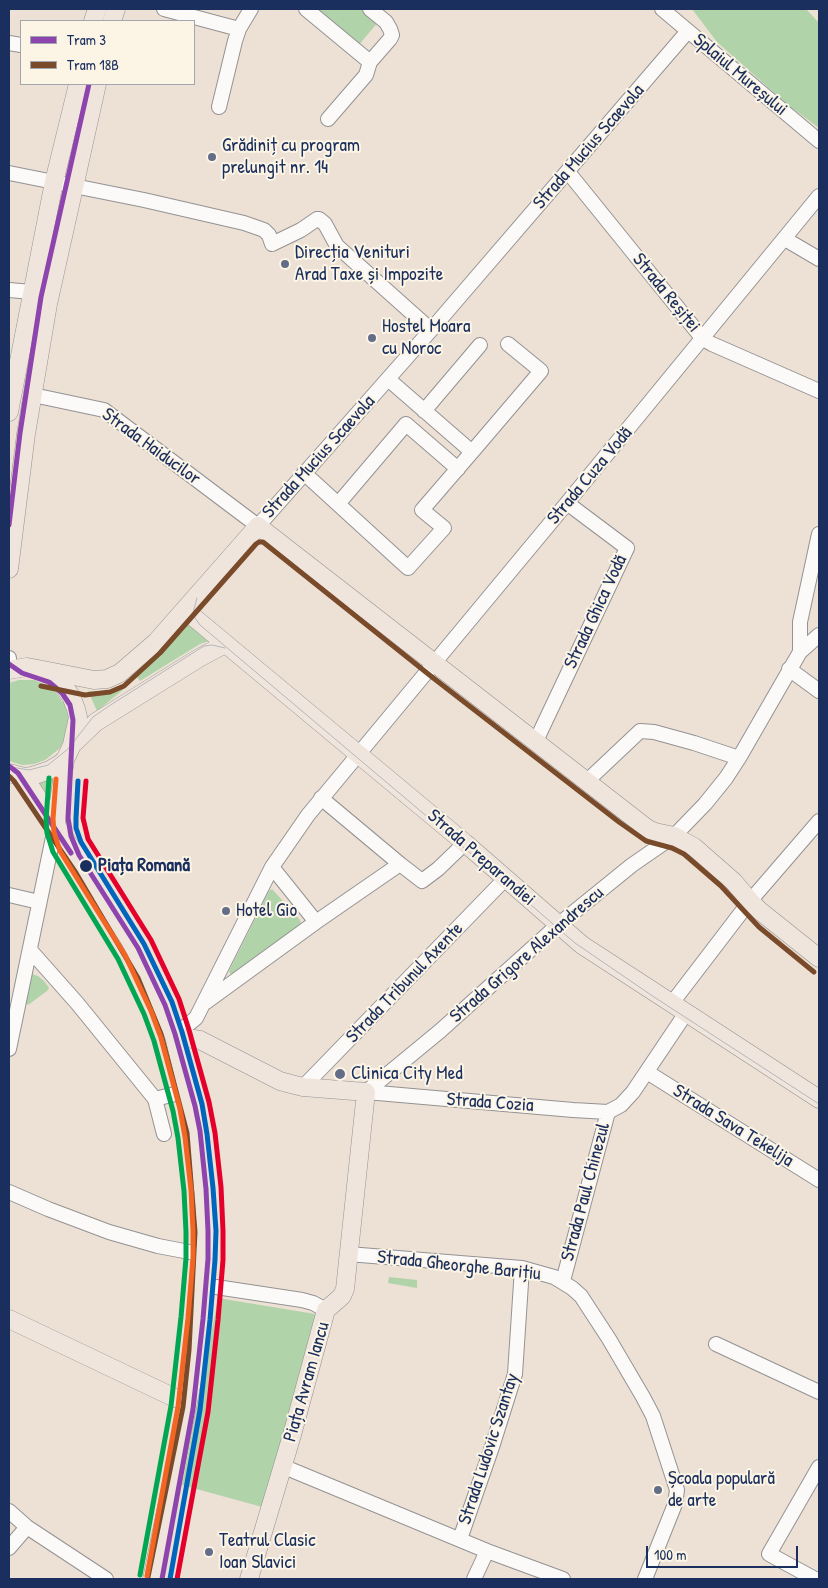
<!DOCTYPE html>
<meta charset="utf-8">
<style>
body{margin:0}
#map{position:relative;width:828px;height:1588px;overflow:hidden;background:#ece1d4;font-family:"Patrick Hand",sans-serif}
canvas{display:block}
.frame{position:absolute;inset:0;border:10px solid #1b2f5e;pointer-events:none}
.legend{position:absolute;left:20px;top:20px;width:175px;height:65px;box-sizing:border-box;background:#fcf5e5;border:1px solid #a2a6af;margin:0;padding:6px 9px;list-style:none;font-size:15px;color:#1b2f5e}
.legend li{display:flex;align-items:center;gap:10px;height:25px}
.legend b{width:25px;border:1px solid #a2a6af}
.scale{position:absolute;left:646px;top:1546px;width:152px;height:22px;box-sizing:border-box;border:2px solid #1b2f5e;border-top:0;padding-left:6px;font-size:15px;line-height:18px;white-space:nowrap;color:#1b2f5e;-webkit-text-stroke:4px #fcf5e5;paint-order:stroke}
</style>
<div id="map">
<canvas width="828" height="1588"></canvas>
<div class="frame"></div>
<ul class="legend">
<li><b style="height:6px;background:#8e44ad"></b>Tram 3</li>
<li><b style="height:6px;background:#7a4b2a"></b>Tram 18B</li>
</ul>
<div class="scale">100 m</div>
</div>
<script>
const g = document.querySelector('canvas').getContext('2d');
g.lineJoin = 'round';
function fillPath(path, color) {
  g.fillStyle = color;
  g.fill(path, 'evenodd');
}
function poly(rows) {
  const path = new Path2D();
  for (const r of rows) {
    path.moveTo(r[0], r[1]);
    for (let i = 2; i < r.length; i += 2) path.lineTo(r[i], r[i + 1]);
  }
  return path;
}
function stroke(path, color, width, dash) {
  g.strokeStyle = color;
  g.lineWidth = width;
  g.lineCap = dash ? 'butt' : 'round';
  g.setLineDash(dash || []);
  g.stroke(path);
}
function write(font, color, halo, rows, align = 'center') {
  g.font = font + ' "Patrick Hand",sans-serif';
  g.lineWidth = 4;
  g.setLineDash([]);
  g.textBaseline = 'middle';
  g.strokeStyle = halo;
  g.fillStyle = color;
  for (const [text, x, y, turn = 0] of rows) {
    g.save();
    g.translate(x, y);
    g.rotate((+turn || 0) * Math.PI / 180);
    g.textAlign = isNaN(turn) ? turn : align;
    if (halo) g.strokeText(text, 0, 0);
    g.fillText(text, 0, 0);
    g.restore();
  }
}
const green = poly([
 [312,9,364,9,379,21,357,47],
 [692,9,806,9,819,23,819,128,788,105,717,42],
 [192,623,212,640,200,644,140,681,137,677,183,625],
 [19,680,34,680,44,684,54,690,64,704,68,715,69,721,65,739,59,749,45,760,34,764,22,765,9,761,9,683],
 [124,689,97,711,88,691,105,691],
 [54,778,49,809,36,782],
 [272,889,300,920,301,924,299,927,232,975,229,972,230,969,269,891],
 [32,974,38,976,44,981,49,988,47,991,28,1005,26,1003],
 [389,1277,417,1280,417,1288,388,1283],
 [218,1298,321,1315,266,1508,182,1485]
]);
const minor = poly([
 [164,9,239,29],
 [306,9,370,62],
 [662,9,819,141],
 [9,43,21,45],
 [219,107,235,41,239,29,251,9],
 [328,119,366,75,370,62,390,39,392,35,390,29,386,22,370,9],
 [568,172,703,339,712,344,819,391],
 [9,173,144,200,244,223,264,230,269,235,272,244,301,230,317,219,319,219,325,224,337,246,431,330],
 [785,239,819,259],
 [9,290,32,292],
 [388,379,472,452,541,371,508,344],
 [33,395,104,410,258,526,431,330,688,31],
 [424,411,480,345],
 [304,473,408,568,444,528,422,510,472,452],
 [338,504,406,424,458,469],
 [800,652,800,622,819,534],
 [9,658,9,659],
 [789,669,819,691],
 [535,743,627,548,567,503],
 [586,782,640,731,654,732,694,743,739,758],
 [400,864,422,881,438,869,465,843],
 [9,895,39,902],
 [316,922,400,864,321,798],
 [30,950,77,1003,155,1099,164,1134],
 [206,1002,316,922,272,867],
 [672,1003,750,901,819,821],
 [174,1036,196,1018,272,867,308,815,567,503,819,196],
 [9,1049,56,823],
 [647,1072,819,1180],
 [303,1087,506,878],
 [366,1092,440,1031,558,925,632,865,674,836,705,804,726,778,739,758,800,652,819,635],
 [366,1092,573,1110,608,1112,621,1105,633,1092,686,1013],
 [155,1099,187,1091],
 [9,1192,48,1209,109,1232,158,1246,205,1255],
 [348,1254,522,1268,554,1277,572,1288,581,1296,609,1339,643,1397,653,1416,677,1490,675,1504,645,1579],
 [563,1281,608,1112],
 [203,1285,302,1300,313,1303,326,1310],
 [716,1344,819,1392],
 [282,1466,487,1551,563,1579],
 [9,1511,27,1527,106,1579],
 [460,1539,492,1447,515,1374,522,1268],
 [9,1548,27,1527],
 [474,1579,487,1551],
 [815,1579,769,1554,819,1467]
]);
const major = poly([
 [93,21,97,9],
 [112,21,116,9],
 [9,412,54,182,78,84],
 [9,569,26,434,48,304,97,84],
 [185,610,465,843,582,945,819,1099],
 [38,669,94,680,107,679,120,673,156,642,258,526,648,829,655,832,674,836,694,847,734,882,750,901,760,911,819,958],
 [9,670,27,667,38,669,55,678,62,684,71,696,76,709,78,717,72,745,65,760,60,764,50,770,32,776,24,777,9,773],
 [74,743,96,722,199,658,225,644],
 [24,777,80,861,131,942,148,974,174,1036,197,1131,204,1198,206,1242,198,1348,187,1408,152,1579],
 [56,823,65,760],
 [174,1036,200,1040,280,1081,291,1084,303,1087,366,1092,345,1289,342,1296,326,1310,292,1435,249,1579],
 [9,1319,175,1398,188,1401]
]);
const tram = poly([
 [197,598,193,613,195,618,200,625,494,873,575,943,654,997,819,1104],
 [11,767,29,770,48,765,68,749,93,717,109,706,204,646,212,645,225,648]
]);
const tram1 = poly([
 [9,525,20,433,41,297,89,84],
 [9,664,22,673,49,682,62,693,70,705,73,720,68,818,71,836,79,855,138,948,165,1005,175,1034,195,1106,200,1131,206,1189,208,1231,208,1259,203,1319,193,1409,162,1579],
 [9,766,18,773,71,853]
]);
const tram2 = poly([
 [41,686,85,695,110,692,124,686,160,653,256,544,259,542,263,542,432,677,619,822,646,841,672,848,684,854,721,886,759,927,814,972],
 [9,776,14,781,76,873,138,978,161,1034,187,1133,195,1232,189,1350,183,1407,148,1577]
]);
const tram3 = poly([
 [78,781,76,818,76,828,81,842,144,944,172,1002,182,1032,202,1104,207,1134,213,1188,216,1231,215,1260,210,1320,200,1410,170,1579]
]);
const tram4 = poly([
 [56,779,53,819,54,832,60,851,125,955,151,1011,161,1038,180,1109,185,1137,191,1190,193,1231,193,1258,188,1318,178,1407,147,1576]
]);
const tram5 = poly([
 [86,781,83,818,88,839,151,940,179,999,189,1030,209,1102,215,1133,221,1187,223,1231,223,1260,218,1320,208,1412,177,1579]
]);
const tram6 = poly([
 [49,778,46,820,47,833,53,852,118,959,144,1014,154,1041,173,1111,178,1138,184,1191,186,1232,186,1258,181,1317,171,1406,140,1575]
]);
const markers = [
 [212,157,5,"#646d87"],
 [285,264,5,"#646d87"],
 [372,338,5,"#646d87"],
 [86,866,7,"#1b2f5e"],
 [226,911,5,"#646d87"],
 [340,1074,6,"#646d87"],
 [658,1490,5,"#646d87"],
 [209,1552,5,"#646d87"]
];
const streetNames = [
 ["Splaiul Mureșului",740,75,40],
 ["Strada Mucius Scaevola",589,147,-49],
 ["Strada Reșiței",666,293,51],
 ["Strada Haiducilor",151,447,36],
 ["Strada Mucius Scaevola",319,457,-48],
 ["Strada Cuza Vodă",590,476,-50],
 ["Strada Ghica Vodă",596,612,-65],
 ["Strada Preparandiei",481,858,41],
 ["Strada Grigore Alexandrescu",527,955,-41],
 ["Strada Tribunul Axente",405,983,-46],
 ["Strada Cozia",490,1103,4],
 ["Strada Sava Tekelija",733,1126,32],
 ["Strada Paul Chinezul",586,1192,-75],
 ["Strada Gheorghe Barițiu",459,1266,6],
 ["Piața Avram Iancu",307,1382,-74],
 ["Strada Ludovic Szantay",489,1449,-72]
];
const poiNames = [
 ["Grădiniț cu program",222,146],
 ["prelungit nr. 14",222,168],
 ["Direcția Venituri",295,253],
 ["Arad Taxe și Impozite",295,275],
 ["Hostel Moara",382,327],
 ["cu Noroc",382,349],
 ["Hotel Gio",236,911],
 ["Clinica City Med",351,1074],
 ["Școala populară",668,1479],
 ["de arte",668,1501],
 ["Teatrul Clasic",219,1541],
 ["Ioan Slavici",219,1563]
];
const stopNames = [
 ["Piața Romană",98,866]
];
fillPath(green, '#b0d3a9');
stroke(minor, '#949293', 16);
stroke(major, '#949293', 19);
stroke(minor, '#fcfaf9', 14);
stroke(major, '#efe5dd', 18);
stroke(tram, '#b6b7ba', 1);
stroke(tram1, '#8e44ad', 5);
stroke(tram2, '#7a4b2a', 5);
stroke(tram3, '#0065bd', 5);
stroke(tram4, '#f26522', 5);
stroke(tram5, '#e4002b', 5);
stroke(tram6, '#00a651', 5);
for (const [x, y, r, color] of markers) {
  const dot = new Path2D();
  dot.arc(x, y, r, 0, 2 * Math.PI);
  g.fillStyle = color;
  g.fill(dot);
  stroke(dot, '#fcf5e5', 2);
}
write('19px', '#1b2f5e', '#fcf5e5', streetNames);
write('19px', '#1b2f5e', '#fcf5e5', poiNames, 'left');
write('bold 19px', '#1b2f5e', '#fcf5e5', stopNames, 'left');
</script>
